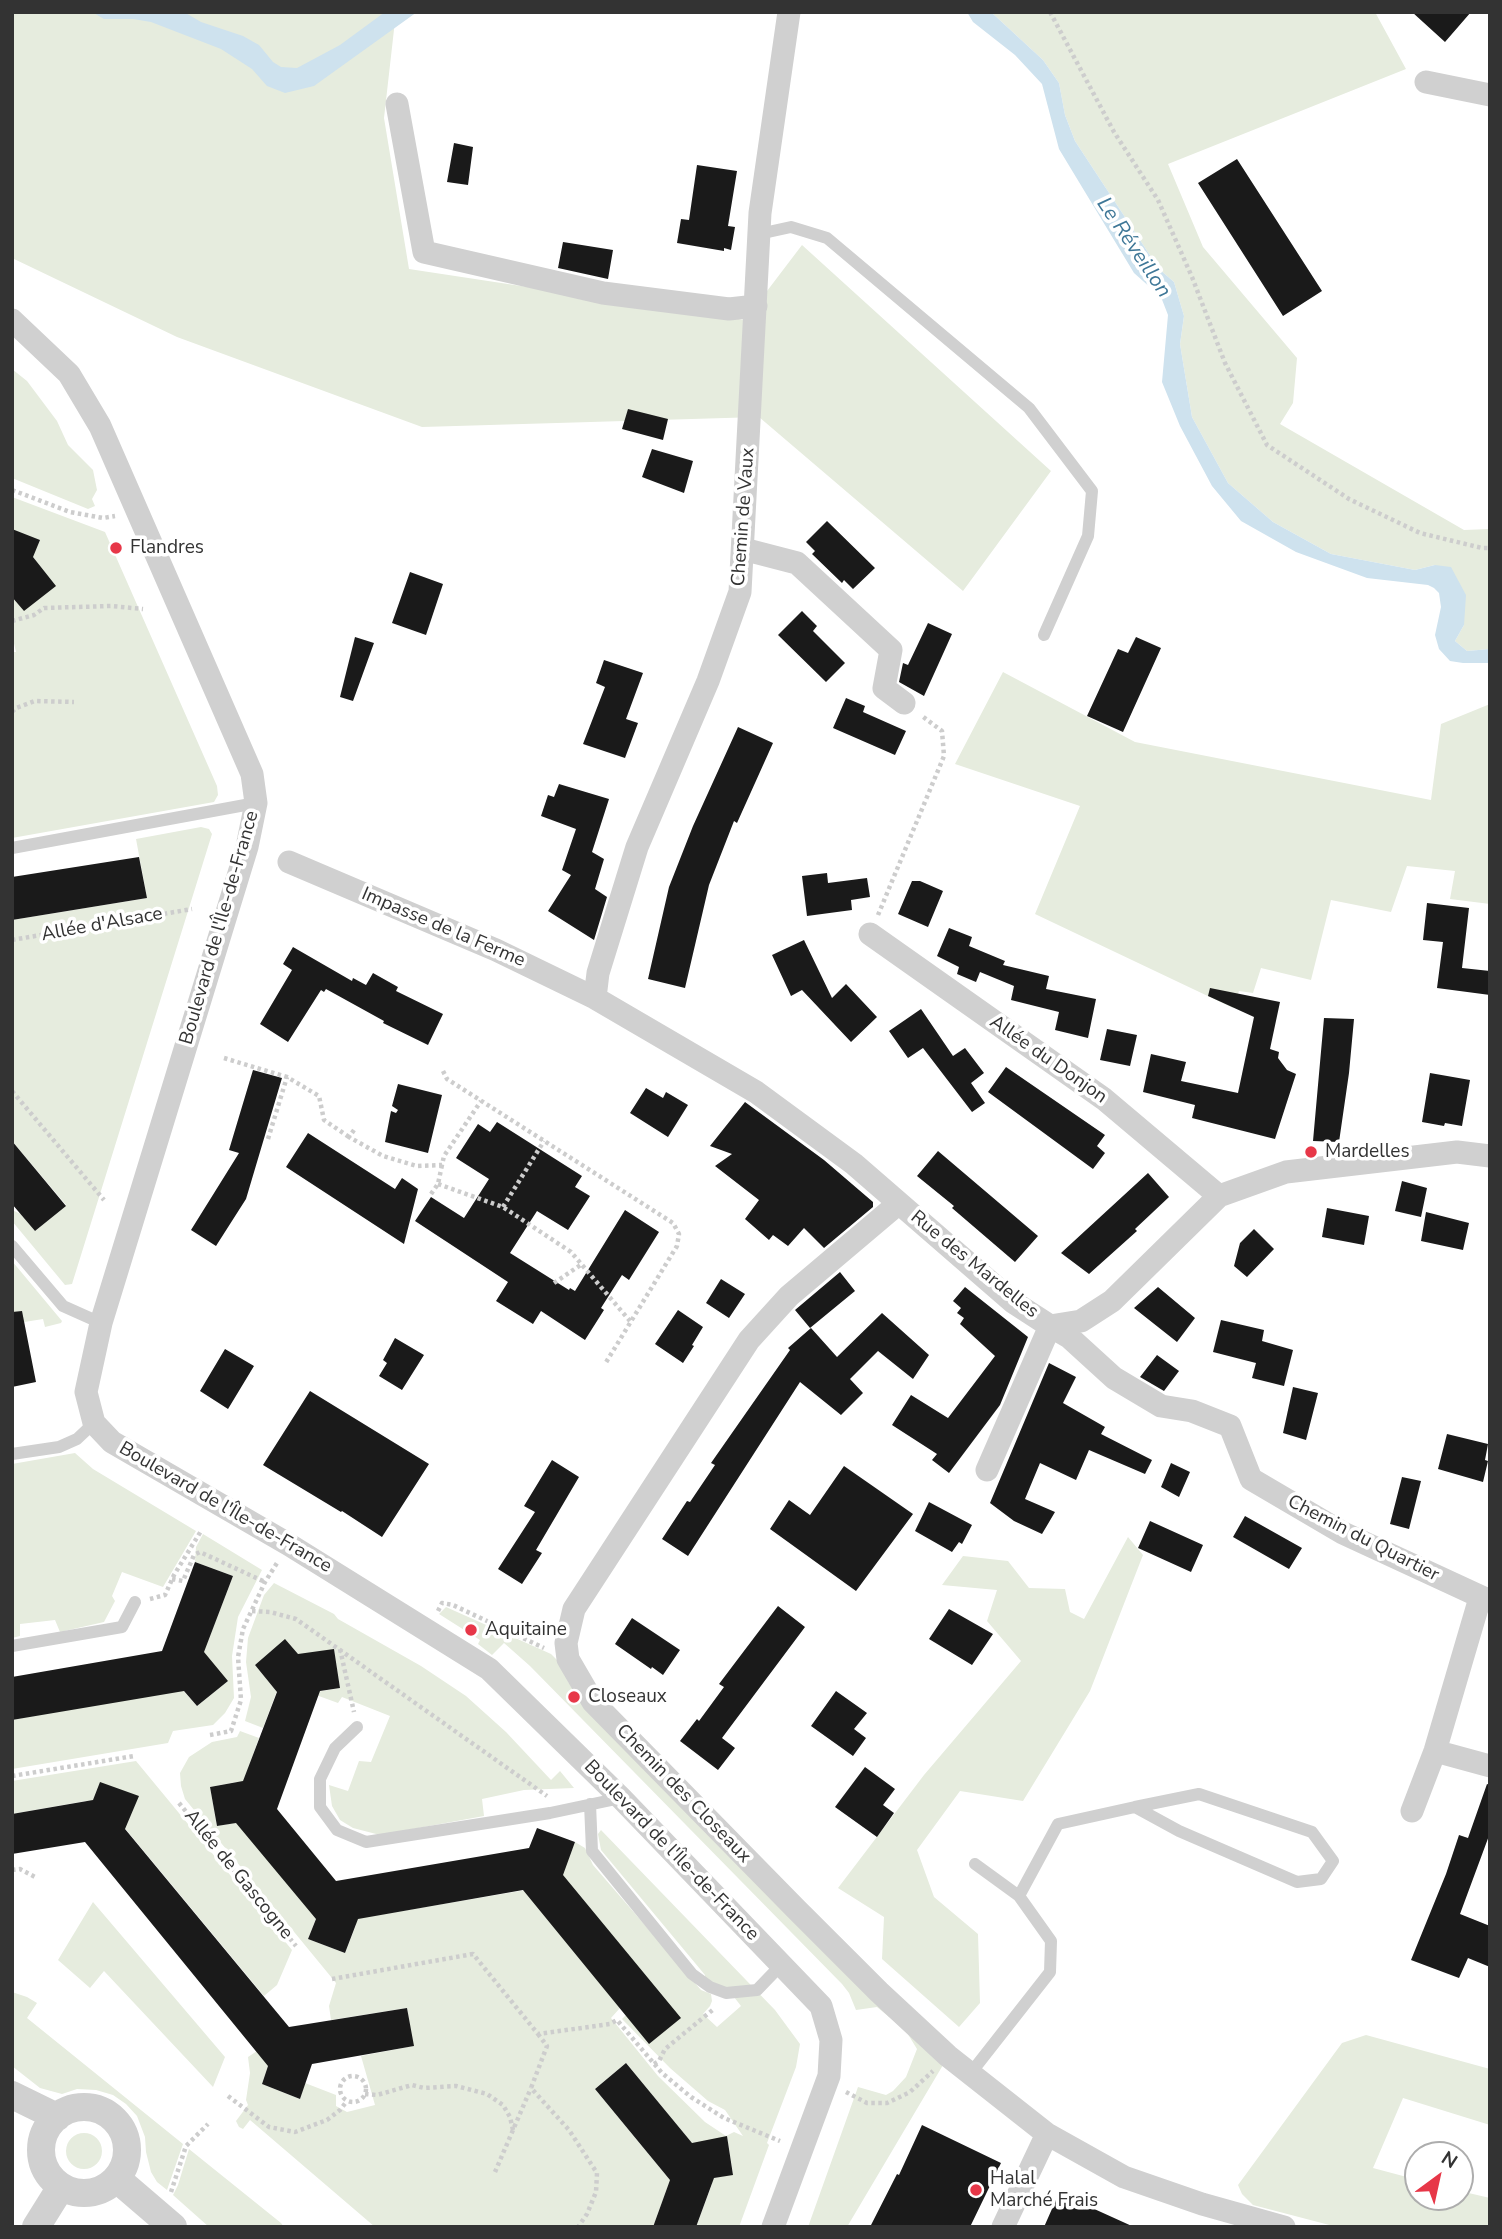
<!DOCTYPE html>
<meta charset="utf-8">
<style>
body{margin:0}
#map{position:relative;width:1502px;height:2239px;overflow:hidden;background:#fff;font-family:"Nunito Sans",sans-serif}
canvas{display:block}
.frame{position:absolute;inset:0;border:14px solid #333;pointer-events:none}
.north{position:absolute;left:1404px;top:2141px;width:70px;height:70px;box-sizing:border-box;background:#fff;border:2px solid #adadad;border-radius:50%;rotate:33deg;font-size:19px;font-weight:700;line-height:28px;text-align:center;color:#333}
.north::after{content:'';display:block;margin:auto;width:24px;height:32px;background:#e73748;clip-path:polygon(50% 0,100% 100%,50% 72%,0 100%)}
</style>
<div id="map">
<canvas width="1502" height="2239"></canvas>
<div class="frame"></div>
<div class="north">N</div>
</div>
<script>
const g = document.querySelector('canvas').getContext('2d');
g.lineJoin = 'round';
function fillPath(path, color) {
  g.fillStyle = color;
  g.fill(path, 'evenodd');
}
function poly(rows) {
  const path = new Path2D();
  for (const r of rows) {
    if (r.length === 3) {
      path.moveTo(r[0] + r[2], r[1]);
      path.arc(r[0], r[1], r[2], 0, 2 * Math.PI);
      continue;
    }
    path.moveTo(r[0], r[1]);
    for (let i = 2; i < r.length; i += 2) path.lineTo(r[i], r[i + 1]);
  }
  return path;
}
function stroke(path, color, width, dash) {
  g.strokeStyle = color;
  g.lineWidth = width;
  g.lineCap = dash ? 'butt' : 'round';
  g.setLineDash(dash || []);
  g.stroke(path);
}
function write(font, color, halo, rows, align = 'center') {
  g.font = font + ' "Nunito Sans",sans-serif';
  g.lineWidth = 7;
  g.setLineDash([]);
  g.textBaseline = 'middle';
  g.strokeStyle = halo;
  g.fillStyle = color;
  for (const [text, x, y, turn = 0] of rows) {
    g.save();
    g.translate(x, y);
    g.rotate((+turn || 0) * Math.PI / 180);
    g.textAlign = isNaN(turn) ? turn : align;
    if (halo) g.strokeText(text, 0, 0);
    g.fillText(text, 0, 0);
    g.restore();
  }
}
const green = poly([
 [12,12,396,12,384,118,409,269,745,320,802,245,1051,471,963,591,759,417,422,427,177,337,12,258],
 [991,12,1375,12,1406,69,1168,164,1203,247,1297,358,1293,403,1280,424,1464,530,1490,529,1490,649,1467,651,1455,641,1464,625,1435,565,1415,570,1331,554,1273,522,1228,483,1192,417,1180,344,1184,316,1174,282,1159,269,1075,141,1065,115,1059,83,1043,60],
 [12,369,27,381,57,421,68,445,93,470,97,490,92,499,95,506,88,509,12,478],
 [12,497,105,532,217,786,218,795,214,802,12,838,12,652,16,652,12,635,12,597,36,561,12,529],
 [1003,672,1135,742,1431,800,1441,724,1490,704,1490,904,1450,899,1455,871,1407,866,1391,912,1331,900,1311,980,1261,968,1253,993,1239,991,1233,1008,1035,914,1080,806,955,764],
 [201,827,209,829,212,834,72,1284,65,1285,12,1221,12,1210,21,1214,35,1231,66,1205,12,1141,12,920,147,898,136,839],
 [12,1261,62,1321,61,1323,45,1327,43,1319,12,1324],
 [75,1453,93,1469,196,1531,163,1587,122,1572,112,1596,115,1601,104,1622,60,1632,55,1620,20,1624,20,1636,12,1638,12,1464],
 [203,1534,262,1570,238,1617,232,1656,234,1698,225,1713,213,1725,173,1731,168,1743,12,1769,12,1720,181,1688,197,1706,228,1681,202,1656,233,1576,195,1562,196,1547],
 [1128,1537,1143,1555,1090,1691,1023,1801,960,1791,917,1850,934,1897,978,1934,980,2003,959,2027,882,1959,884,1917,838,1888,924,1775,1021,1661,987,1621,997,1590,942,1585,963,1556,1008,1561,1029,1588,1065,1589,1070,1612,1084,1619],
 [274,1583,334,1614,338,1619,421,1666,466,1696,506,1732,551,1780,560,1771,574,1788,524,1790,482,1799,484,1816,380,1835,353,1828,340,1820,332,1806,329,1785,348,1791,359,1761,371,1762,390,1716,342,1697,338,1703,316,1695,316,1692,340,1688,334,1650,301,1658,285,1640,255,1665,274,1688,278,1688,263,1728,245,1721,251,1697,246,1662,248,1638,264,1595],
 [446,1607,551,1654,559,1662,569,1683,585,1704,943,2065,847,2227,808,2227,858,2087,886,2095,893,2091,906,2077,917,2049,906,2031,877,2007,856,2010,849,1993,842,1984,530,1666,504,1643,492,1655,478,1644,480,1640,439,1614],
 [240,1731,259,1738,242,1785,237,1782,210,1787,217,1826,240,1822,317,1916,308,1939,345,1953,356,1925,354,1919,526,1890,620,2008,611,2018,658,2076,705,2122,726,2136,734,2132,743,2136,725,2110,708,2101,670,2068,622,2019,626,2015,649,2044,561,1872,564,1870,575,1842,585,1848,593,1865,701,1990,711,1994,712,2001,710,2006,703,2014,717,2027,741,2006,734,1997,705,1978,705,1975,601,1850,598,1834,601,1830,775,2010,800,2044,796,2067,767,2143,769,2145,739,2227,696,2227,712,2184,710,2179,733,2174,727,2137,695,2147,626,2063,595,2089,666,2175,672,2175,653,2227,375,2227,250,2120,243,2129,239,2127,236,2121,248,2105,246,2100,250,2073,248,2057,257,2051,270,2061,262,2084,300,2099,305,2083,336,2095,336,2106,347,2112,375,2105,361,2056,413,2046,407,2008,331,2020,329,2006,336,1983,185,1799,181,1786,180,1773,189,1757,212,1742,237,1737],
 [136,1761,292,1950,277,1985,264,1996,123,1826,127,1824,138,1797,92,1805,86,1801,12,1814,12,1781],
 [93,1902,225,2057,213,2087,104,1971,90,1988,58,1960],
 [12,1992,27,1997,37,2003,27,2018,183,2144,167,2190,157,2182,151,2172,146,2152,145,2137,137,2116,126,2104,113,2095,96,2090,77,2089,62,2094,40,2088,12,2066],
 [1366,2035,1490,2069,1490,2125,1403,2098,1373,2168,1418,2180,1418,2197,1460,2197,1460,2191,1490,2198,1490,2227,1337,2227,1253,2205,1242,2194,1238,2185,1342,2043],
 [84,2151,18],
 [189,2149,281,2223,284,2227,209,2227,173,2195,178,2185]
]);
const water = poly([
 [92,12,184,12,201,22,243,36,259,45,273,62,281,67,297,68,340,45,385,12,417,12,314,86,285,93,267,86,252,69,221,49,151,22,133,19,104,19],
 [967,12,991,12,1043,60,1059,83,1065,115,1075,141,1159,269,1174,282,1184,316,1180,344,1192,417,1228,483,1273,522,1331,554,1415,570,1435,565,1451,567,1466,595,1464,625,1455,641,1467,651,1490,649,1490,663,1463,663,1450,661,1439,649,1435,635,1441,607,1439,593,1434,588,1428,585,1367,578,1296,552,1241,521,1212,486,1180,426,1162,382,1168,315,1161,297,1134,273,1059,149,1042,84,1015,55,973,22]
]);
const building = poly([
 [1412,12,1471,12,1445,42],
 [454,143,473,147,468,185,447,182],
 [1237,159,1322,291,1283,316,1198,183],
 [697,165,737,171,728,226,735,227,731,250,724,248,724,251,677,243,681,219,689,220],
 [563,242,613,250,608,279,558,268],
 [628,409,668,419,663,440,622,429],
 [652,449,693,461,684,493,642,477],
 [827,521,875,568,853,589,844,580,842,583,812,554,815,551,806,542],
 [12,529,40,540,33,557,56,586,24,611,12,597],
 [410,572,443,584,426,635,392,623],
 [802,611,817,626,813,631,845,663,826,682,778,635],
 [928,623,952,634,924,696,899,682,903,663,908,665],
 [355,637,374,643,353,701,340,697],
 [1136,637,1161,648,1123,732,1087,716,1118,649,1128,653],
 [604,660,643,673,626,719,638,723,625,758,583,744,605,687,596,683],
 [846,698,865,706,863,712,906,731,895,755,833,728],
 [738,727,773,743,737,823,734,821,709,885,685,988,648,979,669,887,693,826],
 [559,784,609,799,592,852,604,859,595,889,607,897,594,940,548,911,571,875,562,870,576,829,541,816,548,795,554,797],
 [139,857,147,898,12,920,12,877],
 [827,873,828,883,867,878,870,897,851,900,852,910,807,916,802,876],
 [912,881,920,881,943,891,928,927,898,914],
 [1427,903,1469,908,1462,968,1490,971,1490,995,1437,988,1443,942,1423,940],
 [949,928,972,937,969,946,1005,961,1003,965,1049,976,1046,989,1096,999,1088,1038,1055,1030,1059,1012,1011,1000,1014,986,980,972,976,982,957,974,959,967,937,956],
 [804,940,832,998,846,984,877,1017,851,1042,802,990,791,996,772,955],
 [293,947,352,981,353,978,366,985,373,973,398,987,396,991,443,1014,428,1045,383,1023,384,1021,326,989,324,992,321,990,288,1042,260,1024,292,970,283,964],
 [1210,988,1280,1002,1270,1049,1279,1052,1278,1058,1287,1070,1296,1074,1275,1139,1192,1118,1195,1105,1143,1092,1151,1054,1186,1062,1181,1081,1238,1093,1254,1017,1208,996],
 [921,1009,953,1056,965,1048,984,1073,971,1083,985,1103,972,1112,923,1048,908,1058,889,1031],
 [1324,1018,1354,1019,1349,1073,1339,1142,1313,1141],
 [1107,1029,1137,1035,1130,1066,1100,1060],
 [1006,1067,1105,1135,1097,1146,1105,1153,1093,1169,988,1092],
 [253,1070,282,1078,246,1199,216,1246,191,1230,239,1153,229,1150],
 [1430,1073,1470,1080,1462,1126,1445,1123,1444,1126,1422,1122],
 [398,1084,442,1095,428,1153,385,1142,391,1111,396,1113,398,1110,392,1106],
 [646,1088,663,1098,666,1092,688,1105,668,1137,630,1113],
 [745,1102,824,1160,873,1202,873,1207,824,1248,804,1228,788,1246,773,1235,769,1240,745,1219,759,1200,715,1166,732,1154,710,1146],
 [497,1122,582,1176,575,1187,590,1196,568,1230,537,1211,510,1253,569,1290,570,1288,575,1291,625,1210,659,1232,629,1280,622,1275,601,1308,604,1310,585,1340,541,1311,533,1324,496,1301,508,1282,415,1221,431,1197,464,1218,489,1179,456,1158,478,1124,490,1132],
 [308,1133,395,1189,402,1178,418,1189,404,1244,286,1167],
 [12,1141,66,1206,35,1231,12,1204],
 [938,1151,1038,1236,1015,1262,952,1208,954,1206,917,1176],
 [1148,1173,1169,1197,1135,1229,1137,1231,1089,1274,1061,1253],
 [1402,1181,1427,1188,1421,1217,1395,1211],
 [1327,1208,1369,1216,1364,1245,1322,1237],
 [1426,1212,1469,1223,1463,1250,1421,1241],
 [1254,1229,1274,1249,1247,1277,1234,1266,1240,1243],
 [840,1272,855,1291,810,1328,795,1310],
 [721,1279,745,1294,729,1318,706,1303],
 [965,1287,1028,1337,1000,1405,949,1473,932,1460,937,1454,892,1425,911,1395,948,1418,995,1356,960,1324,964,1318,957,1313,961,1308,953,1301],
 [1158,1287,1195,1318,1177,1342,1134,1308],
 [678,1310,703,1327,692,1345,694,1346,683,1363,655,1344],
 [22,1311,36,1382,12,1387,12,1312],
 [882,1313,929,1355,913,1379,878,1351,850,1379,863,1393,841,1415,800,1382,688,1556,662,1539,687,1501,690,1502,715,1465,711,1463,790,1350,788,1348,811,1328,837,1357],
 [1221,1320,1264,1330,1262,1341,1293,1350,1284,1386,1252,1378,1256,1363,1213,1352],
 [395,1338,424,1355,402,1390,379,1376,387,1363,383,1360],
 [225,1349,254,1366,228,1409,200,1391],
 [1157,1355,1179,1371,1164,1391,1140,1377],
 [1049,1363,1076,1377,1063,1403,1105,1427,1101,1434,1152,1460,1145,1474,1089,1450,1076,1480,1040,1463,1025,1499,1055,1512,1042,1534,1014,1521,990,1503],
 [1293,1387,1318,1393,1306,1440,1283,1433],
 [310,1391,429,1464,382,1537,342,1511,341,1512,263,1465],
 [1447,1434,1488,1444,1485,1460,1488,1461,1483,1482,1438,1469],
 [552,1460,579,1477,536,1550,542,1553,522,1584,498,1569,535,1512,524,1506],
 [1171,1463,1190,1472,1179,1497,1161,1487],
 [844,1466,913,1514,856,1591,770,1529,789,1500,810,1515],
 [1402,1477,1421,1481,1409,1529,1390,1524],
 [929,1502,972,1525,962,1544,959,1542,952,1552,915,1531],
 [1245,1516,1302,1548,1289,1569,1233,1537],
 [1150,1521,1203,1545,1191,1572,1138,1548],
 [195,1562,233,1576,204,1652,228,1681,197,1706,184,1691,12,1720,12,1677,162,1651],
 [778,1606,805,1627,722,1738,735,1748,718,1770,680,1741,697,1719,699,1721,724,1687,719,1684],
 [949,1609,993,1634,972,1665,929,1639],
 [632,1618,680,1650,663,1675,652,1667,651,1669,615,1644],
 [285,1639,298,1654,334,1649,340,1688,320,1691,277,1809,336,1881,529,1848,537,1828,575,1842,563,1875,681,2018,649,2044,523,1890,358,1919,345,1953,308,1939,316,1919,236,1823,217,1826,210,1787,243,1781,277,1692,255,1665],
 [836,1691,867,1713,854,1729,866,1738,853,1756,811,1726],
 [865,1767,895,1789,883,1805,894,1813,877,1837,835,1807],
 [100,1782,139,1796,125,1829,289,2027,407,2008,414,2046,312,2064,300,2099,262,2084,268,2066,85,1842,12,1854,12,1814,93,1800],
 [1487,1784,1490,1785,1490,1833,1460,1914,1490,1926,1490,1967,1468,1958,1459,1978,1411,1960,1446,1874,1459,1835,1468,1838],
 [626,2063,692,2143,727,2136,733,2175,714,2178,696,2227,653,2227,670,2180,595,2089],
 [922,2125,1001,2163,970,2227,870,2227,897,2174,899,2175],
 [1059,2193,1134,2227,1044,2227]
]);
const path = poly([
 [1050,12,1114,132,1158,200,1192,277,1225,363,1267,445,1349,499,1420,533,1482,548,1490,548],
 [12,490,70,512,103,518,115,516],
 [12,621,34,615,44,608,111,606,143,609],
 [12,712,16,708,35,701,74,702],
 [878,915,944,756,942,731,922,716],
 [12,940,192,909],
 [224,1058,287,1077,319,1096,324,1120,349,1137],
 [443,1071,447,1079,673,1223,679,1234,677,1246,605,1364],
 [12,1091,104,1200],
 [354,1130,349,1137,383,1156,417,1166,442,1165,444,1156,481,1101],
 [268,1139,287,1077],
 [438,1184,503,1207,571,1252,630,1321],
 [431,1194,438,1184,442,1165],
 [503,1207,544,1141],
 [554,1283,582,1264],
 [172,1579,183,1581,194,1555,200,1552,265,1582],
 [150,1599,165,1595,174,1575,201,1531],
 [252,1611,270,1612,296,1619,547,1796],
 [438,1611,442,1603,453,1605,544,1648],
 [340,1649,354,1712],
 [210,1735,231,1731,241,1700,238,1657,243,1629,265,1582,277,1563],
 [12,1776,134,1756],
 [179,1803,296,1946],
 [12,1870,20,1869,35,1877],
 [332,1979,473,1954,538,2034,610,2024,617,2020,662,2073,691,2097,724,2118,780,2141],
 [538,2034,547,2046,531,2088,569,2130,597,2173,596,2192,587,2214,578,2227],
 [654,2064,659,2061,665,2049,715,2008],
 [353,2089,13],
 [846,2092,867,2103,887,2103,910,2092,933,2071],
 [365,2094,377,2095,412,2085,424,2088,456,2086,487,2094,503,2105,510,2117,513,2130],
 [228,2096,269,2127,295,2132,327,2120,340,2110,347,2101],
 [495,2172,531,2088],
 [171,2192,186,2146,208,2124]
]);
const service = poly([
 [759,234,791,227,827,238,1029,408,1092,491,1088,536,1044,635],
 [12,848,256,803],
 [12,1246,63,1306,101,1323],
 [12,1454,59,1447,77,1439,94,1423],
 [12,1646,122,1627,135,1602],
 [357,1727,335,1748,320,1779,320,1807,337,1830,366,1842,550,1813,621,1798],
 [590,1804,592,1851,692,1974,710,1987,726,1993,757,1990,782,1964],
 [1019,1896,1058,1824,1135,1807,1179,1831,1297,1882,1321,1879,1333,1861,1312,1832,1199,1794,1135,1807],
 [970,2074,1050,1972,1051,1941,1019,1896,975,1864]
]);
const minor = poly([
 [1426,82,1490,95],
 [397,104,424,252,603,293,729,309,756,306],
 [12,320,69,374,100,426,252,774,256,803,247,847,101,1323,86,1392,94,1423,112,1442,288,1544,489,1669,621,1798,821,2006,831,2040,829,2076,773,2227],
 [743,549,797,563,891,650,884,688,904,703],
 [289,862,496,950,595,998,756,1092,854,1164,1013,1302,1050,1326,1081,1321,1112,1301,1219,1196,1286,1172,1457,1152,1490,1156],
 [870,934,1104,1099,1219,1196],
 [595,998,598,973,637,847,708,681,740,592,760,213,789,12],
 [899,1203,789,1296,749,1340,574,1609,566,1643,568,1659,593,1702,796,1909,879,1992,948,2056,1047,2134,1124,2177,1202,2204,1284,2227],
 [987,1470,1050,1326,1069,1337,1114,1378,1161,1406,1192,1411,1230,1426,1251,1479,1343,1533,1490,1601],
 [1435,1751,1490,1766],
 [1412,1811,1435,1751,1480,1598],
 [1003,2227,1047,2134]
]);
const tertiary = poly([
 [12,2095,57,2117],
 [84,2150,43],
 [117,2179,173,2227],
 [36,2227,61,2187]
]);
const markers = [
 [116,548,7,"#e73748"],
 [1311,1152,7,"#e73748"],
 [471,1630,7,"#e73748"],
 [574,1697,7,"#e73748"],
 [976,2190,7,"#e73748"]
];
const streetNames = [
 ["Chemin de Vaux",744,517,-86],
 ["Allée d'Alsace",102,925,-10],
 ["Boulevard de l'Île-de-France",220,928,-74],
 ["Impasse de la Ferme",443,928,23],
 ["Allée du Donjon",1048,1060,35],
 ["Rue des Mardelles",974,1265,39],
 ["Boulevard de l'Île-de-France",225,1508,30],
 ["Chemin du Quartier",1363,1539,27],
 ["Chemin des Closeaux",683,1794,46],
 ["Boulevard de l'Île-de-France",671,1851,46],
 ["Allée de Gascogne",238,1875,51]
];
const poiNames = [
 ["Flandres",130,548],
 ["Mardelles",1325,1152],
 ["Aquitaine",485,1630],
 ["Closeaux",588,1697],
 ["Halal",990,2179],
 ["Marché Frais",990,2201]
];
const waterNames = [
 ["Le Réveillon",1133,248,56]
];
fillPath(green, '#e6ecde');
fillPath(water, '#cee2ee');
fillPath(building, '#1a1a1a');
stroke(path, '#cdcdcd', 4.5, [3.5, 3.5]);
stroke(service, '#d0d0d0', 12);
stroke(minor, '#d0d0d0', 23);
stroke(tertiary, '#d0d0d0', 28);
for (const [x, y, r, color] of markers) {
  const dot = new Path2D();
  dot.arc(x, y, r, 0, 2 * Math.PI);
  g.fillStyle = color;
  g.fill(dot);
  stroke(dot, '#fff', 2.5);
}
write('19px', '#333', '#fff', streetNames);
write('19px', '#333', '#fff', poiNames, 'left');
write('italic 21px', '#3e7797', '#fff', waterNames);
</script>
